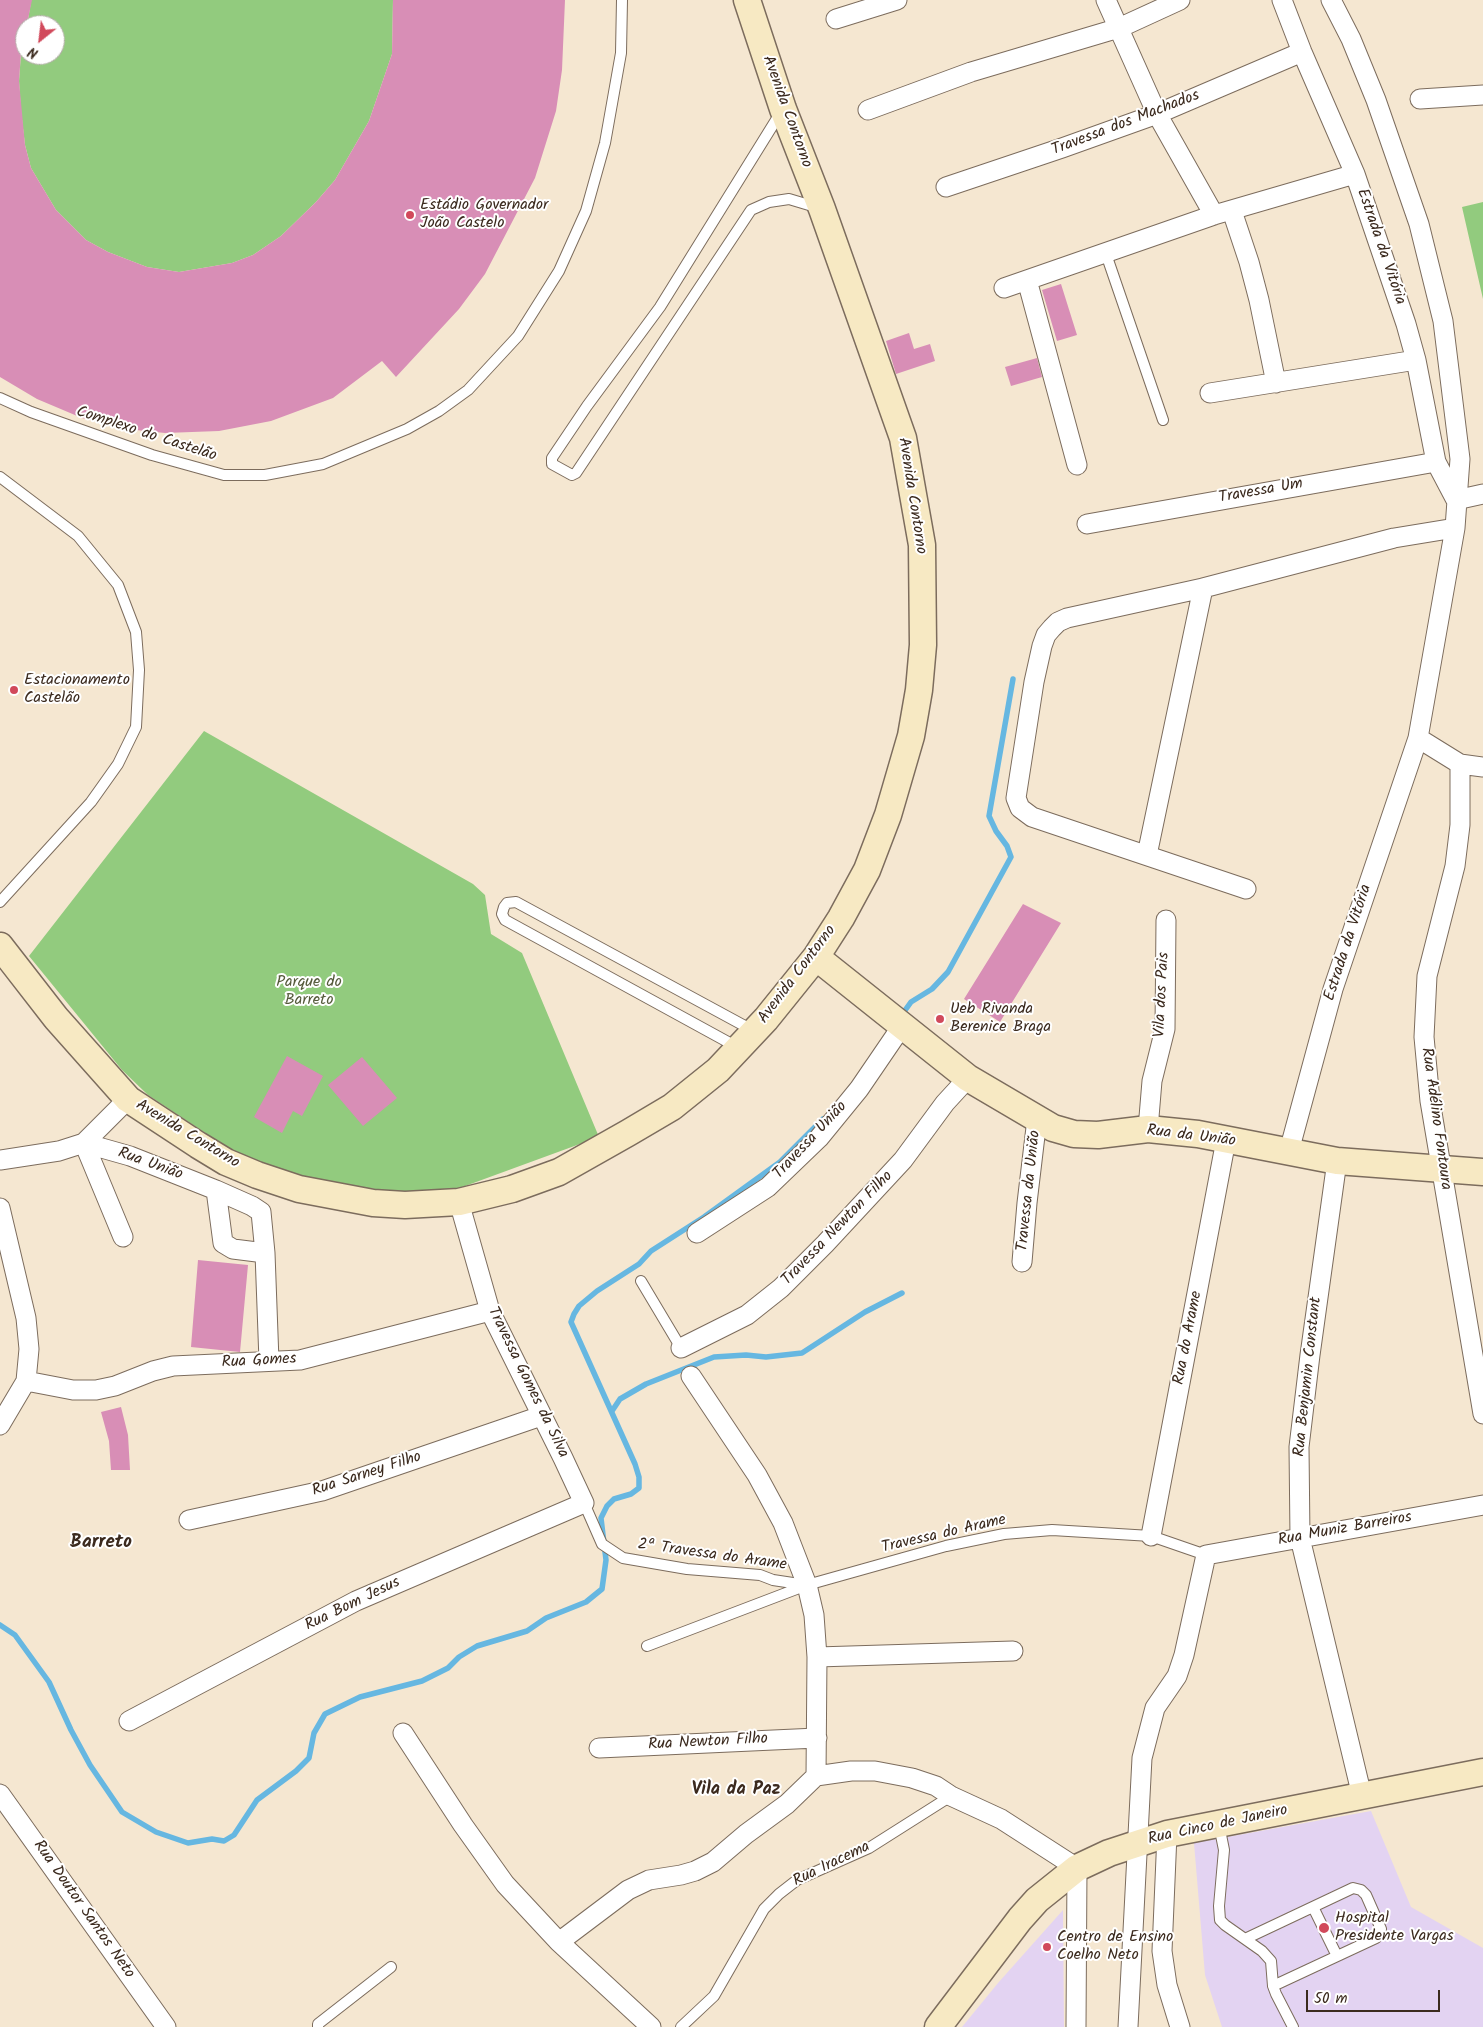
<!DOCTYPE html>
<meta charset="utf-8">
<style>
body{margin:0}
#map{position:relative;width:1483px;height:2027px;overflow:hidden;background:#f5e7d1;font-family:Kalam,sans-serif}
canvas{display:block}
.north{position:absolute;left:15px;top:15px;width:50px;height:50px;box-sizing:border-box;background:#fff;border:1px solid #b1aaa5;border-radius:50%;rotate:209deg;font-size:14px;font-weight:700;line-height:20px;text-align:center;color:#3b2a1e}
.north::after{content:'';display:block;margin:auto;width:18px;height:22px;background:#d1495b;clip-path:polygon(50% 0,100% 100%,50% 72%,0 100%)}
.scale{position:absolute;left:1306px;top:1990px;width:134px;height:22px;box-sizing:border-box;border:2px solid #3b2a1e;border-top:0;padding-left:6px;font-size:15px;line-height:18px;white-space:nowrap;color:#3b2a1e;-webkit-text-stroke:4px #fff;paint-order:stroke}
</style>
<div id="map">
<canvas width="1483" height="2027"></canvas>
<div class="north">N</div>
<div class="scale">50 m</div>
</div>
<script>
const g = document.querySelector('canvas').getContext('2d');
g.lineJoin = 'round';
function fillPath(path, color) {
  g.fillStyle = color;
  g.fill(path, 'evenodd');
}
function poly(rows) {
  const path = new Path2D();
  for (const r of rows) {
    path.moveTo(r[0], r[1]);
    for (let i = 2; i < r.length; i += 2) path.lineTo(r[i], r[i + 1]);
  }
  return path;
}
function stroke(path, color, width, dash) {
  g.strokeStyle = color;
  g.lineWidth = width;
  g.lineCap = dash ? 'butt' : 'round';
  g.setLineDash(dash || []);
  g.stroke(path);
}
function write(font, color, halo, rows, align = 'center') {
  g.font = font + ' Kalam,sans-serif';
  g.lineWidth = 4;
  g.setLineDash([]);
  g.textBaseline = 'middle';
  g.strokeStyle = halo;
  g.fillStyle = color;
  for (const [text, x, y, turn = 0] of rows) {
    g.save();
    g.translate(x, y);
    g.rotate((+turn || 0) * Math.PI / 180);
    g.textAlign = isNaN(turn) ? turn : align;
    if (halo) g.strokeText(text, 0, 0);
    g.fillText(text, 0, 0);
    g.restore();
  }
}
const built = poly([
 [1371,1811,1411,1907,1483,1948,1483,2027,1222,2027,1205,1975,1194,1843],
 [1063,1910,1064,2027,962,2027,998,1983]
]);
const green = poly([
 [28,0,393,0,392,54,369,121,335,180,316,202,281,236,253,255,232,263,179,272,147,267,108,252,86,240,56,210,31,168,25,145,21,111,19,81,21,53,25,33,25,55,55,55,55,25,27,25,31,2],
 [1483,202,1483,299,1462,207],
 [204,731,473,884,485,895,491,934,522,953,599,1137,457,1189,399,1192,336,1184,278,1170,228,1148,148,1095,122,1070,29,956]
]);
const stream = poly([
 [901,1016,911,1002,932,989,948,972,1011,857,1007,846,996,831,989,816,1013,679],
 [612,1411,620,1399,646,1384,714,1357,746,1355,766,1357,802,1353,865,1312,902,1293],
 [0,1625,15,1635,49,1682,71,1730,90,1765,122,1812,156,1832,188,1843,212,1839,224,1841,234,1835,257,1800,296,1771,309,1758,314,1733,325,1714,360,1697,422,1681,448,1668,459,1657,477,1646,527,1631,546,1618,586,1602,602,1589,606,1560,601,1518,607,1506,614,1499,631,1494,639,1488,639,1477,635,1464,571,1322,574,1314,579,1306,597,1291,639,1264,651,1251,704,1217,780,1162,823,1119]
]);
const building = poly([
 [0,0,32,0,21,53,19,81,25,145,31,168,56,210,86,240,108,252,147,267,179,272,232,263,253,255,281,236,316,202,335,180,369,121,392,54,393,0,565,0,562,70,556,111,535,178,485,274,459,309,396,377,382,361,333,398,271,421,219,431,165,433,126,429,82,418,37,399,0,377],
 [1061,284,1077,335,1057,341,1042,290],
 [909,333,914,349,930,344,935,361,896,374,886,341],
 [1037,358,1042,377,1011,386,1005,367],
 [1023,904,1061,923,1000,1022,964,999],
 [287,1056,323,1076,302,1116,293,1111,282,1133,254,1117],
 [362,1057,397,1098,363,1126,328,1085],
 [198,1260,248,1265,240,1352,191,1347],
 [121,1407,128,1435,130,1470,111,1470,109,1441,101,1412]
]);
const lane = poly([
 [781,112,660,307,587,406,552,458,552,464,572,475,576,473,751,210,769,202,789,199,819,208],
 [1106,254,1163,420],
 [0,398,31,412,152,455,224,475,265,475,323,464,407,429,439,411,468,390,518,336,559,271,586,211,605,143,621,53,622,0],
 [0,477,78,536,118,585,136,632,139,670,136,727,118,764,91,802,0,902],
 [737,1047,505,920,502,914,504,907,507,903,516,902,754,1031],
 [641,1281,681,1348],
 [584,1503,602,1544,623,1558,687,1569,760,1575,773,1580,806,1585],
 [647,1646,807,1585,946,1546,1004,1534,1052,1530,1151,1536,1206,1555],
 [1219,1825,1224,1850,1219,1906,1220,1920,1225,1925,1262,1951,1271,1961,1273,1986,1276,1994,1293,2027],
 [1313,1907,1337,1956],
 [1245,1939,1353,1888,1361,1890,1366,1895,1381,1929,1376,1938,1273,1986],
 [318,2027,318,2024,391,1967],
 [681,2027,714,1996,764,1909,779,1894,797,1880,869,1848,951,1796]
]);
const street = poly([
 [1106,0,1157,114,1214,215],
 [1282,0,1302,52,1355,174,1406,324,1416,360,1436,462,1456,500],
 [836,19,897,0],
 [1420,99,1483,95],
 [868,110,971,72,1119,28,1180,0],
 [946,187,1062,148,1157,114,1302,52],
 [1232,211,1249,262,1259,300,1276,383],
 [1027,280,1077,465],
 [1004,288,1214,215,1355,174],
 [1210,393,1416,360],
 [1456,500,1483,494],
 [1087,524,1436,462],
 [1203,588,1067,618,1058,622,1052,628,1046,635,1042,646,1034,682,1016,798,1020,808,1032,817,1246,889],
 [1418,738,1460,764,1483,767],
 [1460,764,1460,825,1455,866,1427,976,1424,1037,1430,1101,1483,1414],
 [1147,855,1203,588,1394,538,1455,528],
 [1148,1129,1152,1081,1165,1029,1166,920],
 [84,1143,130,1156,216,1190,252,1206,261,1212,265,1253,269,1361],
 [84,1143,123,1237],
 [1289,1151,1333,989,1418,738,1455,528,1460,459,1443,321,1419,224,1376,100,1351,39,1331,0],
 [0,1160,59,1151,84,1143,128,1099],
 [1337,1161,1310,1355,1299,1447,1300,1538,1362,1796],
 [216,1190,223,1243,233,1249,265,1253],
 [0,1208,26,1318,29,1349,26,1381,0,1425],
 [697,1233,768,1187,819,1138,859,1089,902,1026],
 [1022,1262,1027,1203,1037,1119],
 [681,1348,747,1315,781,1288,825,1244,903,1160,945,1103,968,1078],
 [691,1376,757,1475,783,1523,807,1585,814,1615,817,1657,816,1776],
 [26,1381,73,1390,96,1390,115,1386,153,1371,173,1366,300,1360,490,1311],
 [189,1520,322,1491,541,1416],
 [1151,1536,1226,1140],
 [817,1657,1013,1651],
 [129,1721,356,1601,584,1503,563,1458,490,1311,459,1202],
 [403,1733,463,1825,505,1884,559,1942,651,2027],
 [599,1748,817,1738],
 [816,1776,851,1771,875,1771,912,1778,936,1786,951,1796,1001,1819,1077,1868,1076,2027],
 [0,1794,166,2027],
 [1167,1834,1162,1951,1167,1985,1180,2027],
 [559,1942,628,1890,649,1880,681,1875,695,1871,713,1862,746,1834,787,1804,816,1776],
 [1128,2027,1142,1758,1155,1708,1177,1676,1184,1655,1206,1555,1483,1505]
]);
const secondary = poly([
 [0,946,56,1018,128,1099,198,1145,226,1162,257,1175,299,1189,373,1203,405,1205,459,1202,512,1189,559,1172,628,1133,672,1107,718,1070,766,1019,816,957,841,918,867,870,888,815,911,736,919,690,923,645,922,545,903,438,822,209,783,109,747,0],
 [816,957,968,1078,1053,1128,1074,1134,1098,1135,1148,1129,1198,1134,1337,1161,1483,1172],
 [938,2027,1020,1919,1037,1900,1077,1868,1109,1853,1167,1834,1483,1772]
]);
const markers = [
 [410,215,5,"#d1495b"],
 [14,690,5,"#d1495b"],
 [940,1019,5,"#d1495b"],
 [1324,1928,6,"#d1495b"],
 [1047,1947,5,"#d1495b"]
];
const streetNames = [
 ["Avenida Contorno",786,112,70],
 ["Travessa dos Machados",1126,124,-21],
 ["Estrada da Vitória",1380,247,71],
 ["Complexo do Castelão",146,435,18],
 ["Travessa Um",1261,492,-10],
 ["Avenida Contorno",911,496,81],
 ["Estrada da Vitória",1349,943,-72],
 ["Avenida Contorno",798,975,-53],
 ["Vila dos Pais",1163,995,-87],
 ["Rua Adélino Fontoura",1435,1119,82],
 ["Avenida Contorno",187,1135,31],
 ["Rua da União",1191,1137,7],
 ["Travessa União",811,1141,-47],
 ["Rua União",150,1165,20],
 ["Travessa da União",1030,1191,-84],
 ["Travessa Newton Filho",838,1229,-46],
 ["Rua do Arame",1189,1338,-79],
 ["Rua Gomes",259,1362,-3],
 ["Rua Benjamin Constant",1309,1377,-84],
 ["Travessa Gomes da Silva",527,1383,64],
 ["Rua Sarney Filho",367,1475,-18],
 ["Rua Muniz Barreiros",1345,1530,-10],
 ["Travessa do Arame",944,1535,-13],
 ["2ª Travessa do Arame",712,1556,8],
 ["Rua Bom Jesus",353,1605,-26],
 ["Rua Newton Filho",708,1743,-3],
 ["Rua Cinco de Janeiro",1218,1826,-12],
 ["Rua Iracema",832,1865,-26],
 ["Rua Doutor Santos Neto",83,1910,55]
];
const poiNames = [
 ["Estádio Governador",420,206],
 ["João Castelo",420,224],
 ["Estacionamento",24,681],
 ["Castelão",24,699],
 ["Ueb Rivanda",950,1010],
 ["Berenice Braga",950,1028],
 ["Hospital",1335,1919],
 ["Presidente Vargas",1335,1937],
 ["Centro de Ensino",1057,1938],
 ["Coelho Neto",1057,1956]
];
const parkNames = [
 ["Parque do",309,983],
 ["Barreto",309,1001]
];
const neighbourhoodNames = [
 ["Vila da Paz",736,1791]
];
const quarterNames = [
 ["Barreto",101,1544]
];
fillPath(built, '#e3d3f2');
fillPath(green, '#92cb7e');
stroke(stream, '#66b7e1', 5.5);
fillPath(building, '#d88eb6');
stroke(lane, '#7c6c5d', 12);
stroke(street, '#7c6c5d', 21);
stroke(secondary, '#7c6c5d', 29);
stroke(lane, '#fff', 10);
stroke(street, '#fff', 19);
stroke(secondary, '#f7e9c3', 26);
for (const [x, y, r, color] of markers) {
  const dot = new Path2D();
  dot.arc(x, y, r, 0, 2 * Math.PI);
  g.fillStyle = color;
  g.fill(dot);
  stroke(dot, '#fff', 2);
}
write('16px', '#3b2a1e', '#fff', streetNames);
write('16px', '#3b2a1e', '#fff', poiNames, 'left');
write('16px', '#555a3b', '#fff', parkNames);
write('bold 18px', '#3b2a1e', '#fff', neighbourhoodNames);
write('bold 19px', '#3b2a1e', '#fff', quarterNames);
</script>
